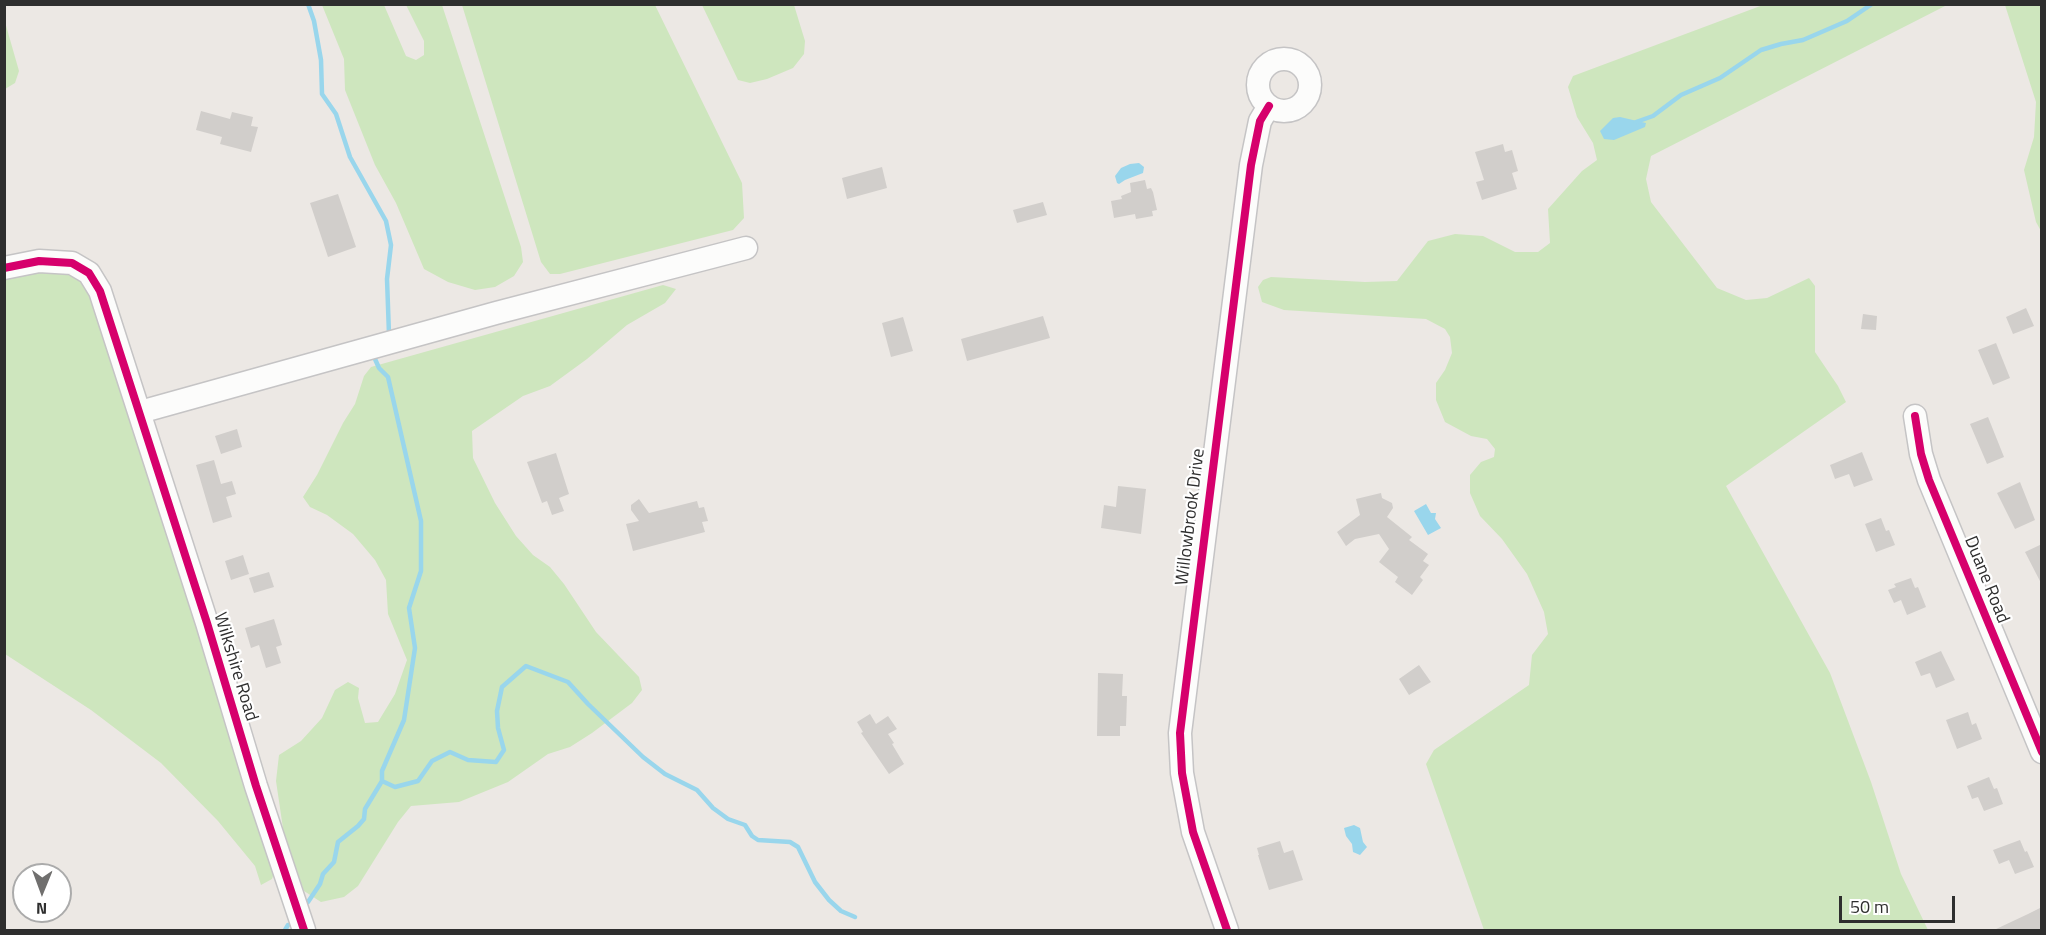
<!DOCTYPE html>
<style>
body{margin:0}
#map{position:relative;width:2046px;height:935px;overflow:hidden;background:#ece8e4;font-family:"Titillium Web",sans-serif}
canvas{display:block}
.frame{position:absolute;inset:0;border:6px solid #2e2e2e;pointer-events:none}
.north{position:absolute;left:12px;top:863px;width:60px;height:60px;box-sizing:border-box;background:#fff;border:2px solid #ababab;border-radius:50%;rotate:181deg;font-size:16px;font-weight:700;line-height:24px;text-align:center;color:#2e2e2e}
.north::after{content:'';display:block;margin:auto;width:21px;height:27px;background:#706f6e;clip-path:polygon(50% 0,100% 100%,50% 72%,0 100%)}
.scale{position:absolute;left:1839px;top:896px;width:116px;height:27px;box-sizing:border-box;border:3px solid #2e2e2e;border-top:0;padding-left:8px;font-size:18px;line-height:21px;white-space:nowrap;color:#2e2e2e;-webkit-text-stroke:4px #fff;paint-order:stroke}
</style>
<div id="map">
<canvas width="2046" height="935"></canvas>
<div class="frame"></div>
<div class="north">N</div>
<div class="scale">50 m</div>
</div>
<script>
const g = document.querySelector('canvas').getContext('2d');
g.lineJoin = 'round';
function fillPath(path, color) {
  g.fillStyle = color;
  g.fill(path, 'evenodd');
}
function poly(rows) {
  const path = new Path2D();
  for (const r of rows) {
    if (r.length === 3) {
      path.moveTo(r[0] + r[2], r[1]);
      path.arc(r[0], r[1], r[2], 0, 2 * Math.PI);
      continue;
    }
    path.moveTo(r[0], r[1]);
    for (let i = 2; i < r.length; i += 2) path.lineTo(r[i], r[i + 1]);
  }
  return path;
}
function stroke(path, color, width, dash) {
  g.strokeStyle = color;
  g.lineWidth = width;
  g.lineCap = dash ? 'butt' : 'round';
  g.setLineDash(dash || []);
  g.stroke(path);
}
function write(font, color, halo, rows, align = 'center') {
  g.font = font + ' "Titillium Web",sans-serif';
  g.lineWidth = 4.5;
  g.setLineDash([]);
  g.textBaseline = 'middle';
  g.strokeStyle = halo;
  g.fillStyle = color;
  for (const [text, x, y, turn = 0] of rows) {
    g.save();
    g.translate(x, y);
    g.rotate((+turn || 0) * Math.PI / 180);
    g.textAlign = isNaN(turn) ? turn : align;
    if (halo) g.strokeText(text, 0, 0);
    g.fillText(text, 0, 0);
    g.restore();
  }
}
const green = poly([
 [322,5,384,5,406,56,416,60,424,55,424,41,406,5,442,5,521,247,523,262,514,276,495,287,475,290,448,282,424,269,396,203,375,165,345,90,344,59],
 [462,5,655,5,742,183,744,218,733,230,560,274,550,274,541,262],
 [702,5,794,5,805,41,804,54,793,68,767,79,750,83,738,80],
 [1763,5,1947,5,1651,156,1646,179,1651,202,1717,288,1746,300,1767,298,1809,278,1815,286,1815,352,1838,386,1846,402,1726,486,1830,673,1871,782,1901,874,1928,930,1484,930,1426,764,1434,750,1529,685,1532,655,1548,634,1544,612,1527,574,1502,539,1480,516,1470,493,1470,475,1481,462,1494,457,1495,449,1487,439,1471,436,1445,422,1436,400,1436,383,1445,370,1452,353,1450,337,1445,329,1426,319,1284,310,1262,302,1258,287,1263,280,1271,277,1365,282,1397,281,1428,241,1455,234,1483,236,1515,252,1538,252,1550,243,1548,209,1582,171,1597,160,1593,143,1577,117,1568,87,1573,76],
 [2005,5,2041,5,2041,231,2036,222,2024,170,2034,137,2036,102],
 [5,22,19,71,15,83,5,89],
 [36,273,66,273,87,281,275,871,272,879,261,885,255,866,218,821,161,763,91,710,5,654,4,280],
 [663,285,676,289,665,303,627,325,587,359,550,386,523,396,472,431,473,458,495,503,516,536,533,555,550,567,564,584,596,632,639,677,642,690,632,703,592,733,570,747,548,754,508,782,459,802,411,806,398,822,358,886,344,897,321,902,304,891,284,835,276,781,279,755,301,741,322,718,335,690,348,682,359,688,358,698,365,723,378,722,395,694,407,660,388,614,386,580,375,560,353,534,327,515,310,507,303,497,317,475,343,423,355,404,364,376,371,367]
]);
const water = poly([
 [1620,117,1646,123,1645,127,1614,140,1604,139,1600,131,1613,118],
 [1139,163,1144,167,1143,173,1125,180,1119,184,1117,183,1115,176,1121,168,1130,164],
 [1426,504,1431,513,1436,513,1435,519,1441,528,1428,535,1414,511],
 [1354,825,1360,828,1363,842,1367,847,1360,855,1353,852,1352,844,1346,836,1344,828]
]);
const stream = poly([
 [308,4,314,21,321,60,322,94,336,114,350,157,386,221,391,245,387,279,389,334],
 [1636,122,1653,116,1681,95,1720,78,1761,50,1781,44,1803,40,1847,21,1872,4],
 [382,781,395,787,418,781,432,761,450,752,468,760,496,762,504,750,498,728,497,711,502,687,526,666,568,682,588,704,643,757,665,774,697,790,713,808,728,819,745,825,752,836,758,840,790,842,798,847,815,882,829,900,841,911,855,917],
 [308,902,320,884,323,874,334,862,338,842,358,826,364,819,365,809,382,781,382,771,404,720,415,648,409,608,421,571,421,521,388,377,379,368,375,359],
 [285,930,288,925]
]);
const building = poly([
 [201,111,230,119,232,112,253,117,251,126,258,127,251,152,220,144,222,137,196,130],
 [1503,144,1505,152,1512,150,1518,171,1512,173,1517,189,1482,200,1476,182,1484,180,1475,152],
 [882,167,887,188,847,199,842,178],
 [1145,180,1147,189,1151,188,1153,192,1157,210,1152,211,1153,216,1136,219,1135,214,1114,218,1111,201,1122,199,1121,196,1131,192,1130,183],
 [338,194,356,247,328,257,310,203],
 [1043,202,1047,215,1017,223,1013,210],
 [2026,308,2034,326,2013,334,2006,317],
 [1863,314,1877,316,1876,330,1861,329],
 [1043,316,1050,338,967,361,961,339],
 [903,317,913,351,891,357,882,323],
 [1996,343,2010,378,1993,385,1978,350],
 [1988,417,2004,457,1987,464,1970,424],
 [237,429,242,447,221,454,215,436],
 [1862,452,1873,480,1854,487,1849,474,1835,479,1830,465],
 [556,453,569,494,559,498,564,511,552,515,547,501,542,503,527,462],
 [214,460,221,484,232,481,236,494,226,497,232,517,213,523,196,465],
 [2020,482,2035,520,2015,529,1997,493],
 [1118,486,1146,489,1141,534,1101,528,1104,505,1116,507],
 [1381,493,1382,498,1392,503,1393,508,1387,517,1412,537,1409,540,1428,554,1423,561,1429,565,1420,577,1423,580,1412,595,1395,582,1398,577,1379,562,1389,549,1379,534,1355,539,1346,546,1337,532,1360,515,1356,499],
 [639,499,649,513,697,501,699,508,704,507,708,521,702,522,705,532,633,551,626,524,639,521,631,510,631,505],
 [1881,518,1886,531,1889,530,1895,545,1876,552,1865,524],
 [2042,544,2042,585,2025,552],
 [243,555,249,574,231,580,225,561],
 [269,572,274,587,254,593,249,578],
 [1911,578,1915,588,1918,587,1926,607,1907,615,1901,600,1894,603,1888,590,1896,587,1894,584],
 [274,619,282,645,276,647,281,663,266,668,259,645,251,648,245,628],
 [1941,651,1955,680,1936,688,1930,673,1921,676,1915,662],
 [1419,665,1431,682,1409,695,1399,679],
 [1098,673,1123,674,1122,696,1127,696,1126,726,1120,726,1120,736,1097,736],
 [1968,712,1972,725,1976,723,1982,739,1957,749,1946,720],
 [870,714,876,724,888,716,897,729,888,734,894,743,892,744,904,764,889,774,861,733,863,732,857,722],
 [1989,777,1994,789,1997,788,2003,804,1984,811,1978,797,1972,799,1967,786],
 [2020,840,2025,852,2027,851,2034,867,2015,874,2009,860,1999,864,1993,850],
 [1280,841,1284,853,1293,850,1303,880,1269,890,1258,855,1259,855,1257,848],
 [2042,907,2042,930,1994,930,2028,914]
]);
const minor = poly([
 [1284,85,26],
 [4,268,39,261,72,263,89,273,100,291,207,623,256,786,304,930],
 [140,412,496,313,746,248],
 [1915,416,1921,454,1929,480,2042,752],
 [1227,930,1193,832,1182,773,1180,733,1251,165,1260,121,1269,106]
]);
const cycleway = poly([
 [4,268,39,261,72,263,89,273,100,291,207,623,256,786,304,930],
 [1915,416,1921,454,1929,480,2042,752],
 [1227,930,1193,832,1182,773,1180,733,1251,165,1260,121,1269,106]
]);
const streetNames = [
 ["Willowbrook Drive",1191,517,-83],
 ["Duane Road",1986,580,68],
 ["Wilkshire Road",235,667,73]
];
fillPath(green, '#cee6be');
fillPath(water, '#99d6ec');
stroke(stream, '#99d6ec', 4.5);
fillPath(building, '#d1cecb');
stroke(minor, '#c5c4c5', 25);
stroke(minor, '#fcfcfb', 22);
stroke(cycleway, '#d6006c', 8);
write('18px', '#2e2e2e', '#fff', streetNames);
</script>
